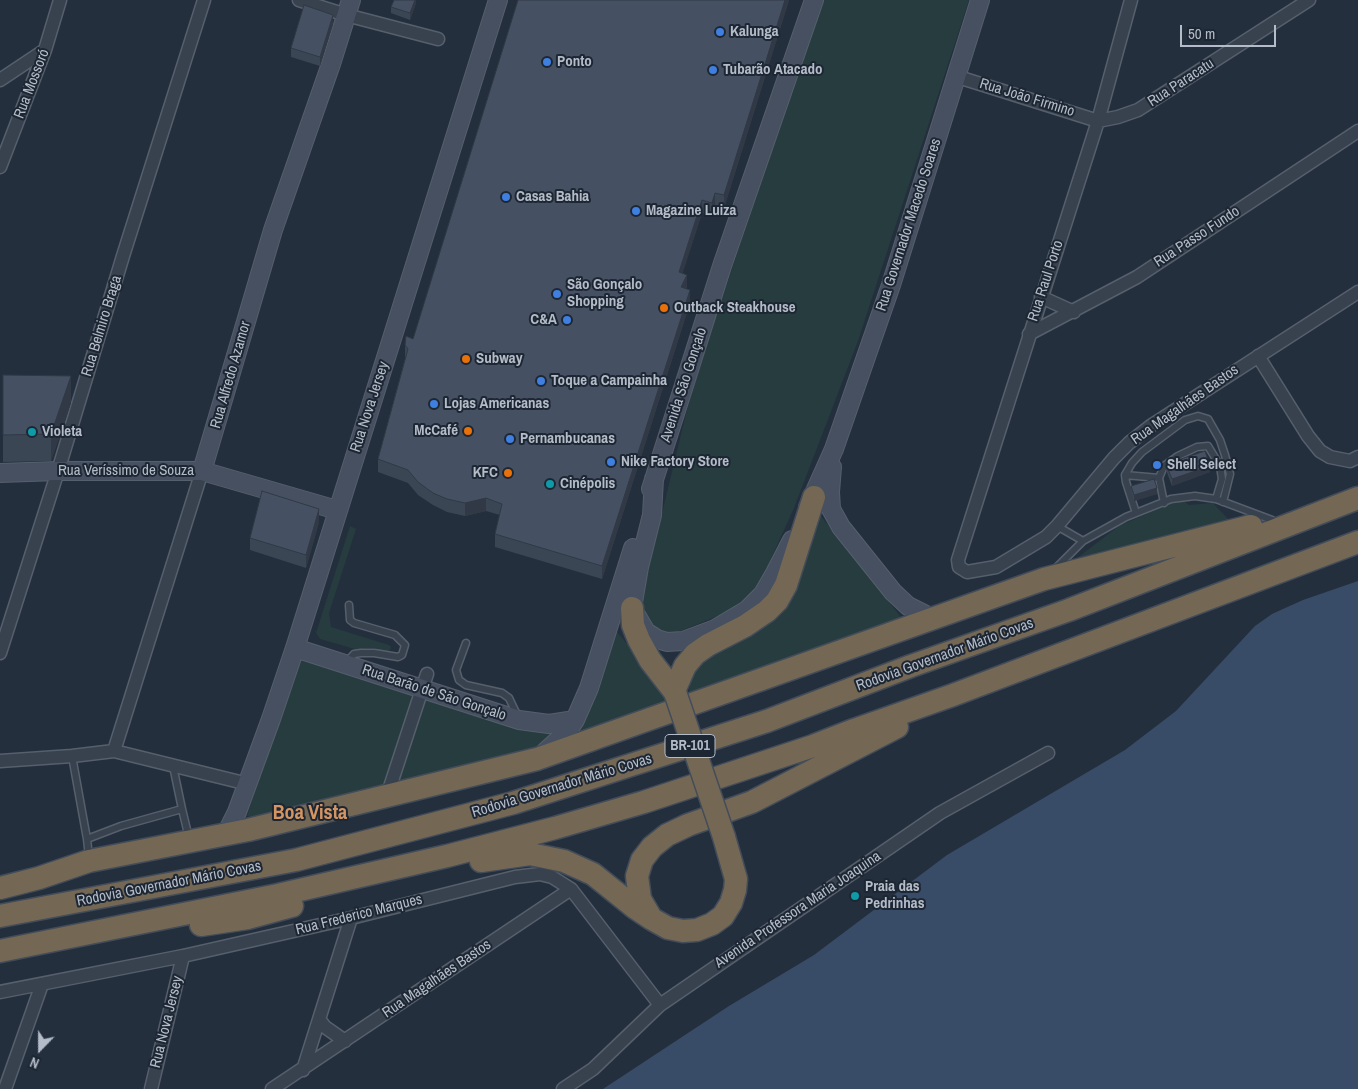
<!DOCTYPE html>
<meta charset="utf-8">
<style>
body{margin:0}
#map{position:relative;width:1358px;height:1089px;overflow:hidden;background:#242f3e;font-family:"Archivo Narrow",sans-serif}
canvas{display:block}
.north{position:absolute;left:15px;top:1024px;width:50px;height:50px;-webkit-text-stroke:4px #1d2633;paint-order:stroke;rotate:202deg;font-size:14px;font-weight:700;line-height:20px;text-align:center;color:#b4bcc9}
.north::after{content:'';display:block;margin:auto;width:18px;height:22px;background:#b4bcc9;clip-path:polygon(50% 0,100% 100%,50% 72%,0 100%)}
.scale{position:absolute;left:1180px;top:25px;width:96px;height:22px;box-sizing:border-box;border:2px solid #b4bcc9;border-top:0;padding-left:6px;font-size:15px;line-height:18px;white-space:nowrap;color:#b4bcc9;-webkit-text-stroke:4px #1d2633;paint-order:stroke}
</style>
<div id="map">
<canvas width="1358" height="1089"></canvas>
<div class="north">N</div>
<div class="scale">50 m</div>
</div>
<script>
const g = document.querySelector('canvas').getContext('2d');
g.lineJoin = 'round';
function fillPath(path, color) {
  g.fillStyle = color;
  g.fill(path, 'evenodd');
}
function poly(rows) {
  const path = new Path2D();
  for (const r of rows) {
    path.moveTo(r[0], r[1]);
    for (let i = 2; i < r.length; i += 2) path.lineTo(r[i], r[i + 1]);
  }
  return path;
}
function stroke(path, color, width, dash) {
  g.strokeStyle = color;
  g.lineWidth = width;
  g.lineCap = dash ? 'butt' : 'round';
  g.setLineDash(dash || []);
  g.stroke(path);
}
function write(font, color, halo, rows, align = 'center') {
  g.font = font + ' "Archivo Narrow",sans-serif';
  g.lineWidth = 4;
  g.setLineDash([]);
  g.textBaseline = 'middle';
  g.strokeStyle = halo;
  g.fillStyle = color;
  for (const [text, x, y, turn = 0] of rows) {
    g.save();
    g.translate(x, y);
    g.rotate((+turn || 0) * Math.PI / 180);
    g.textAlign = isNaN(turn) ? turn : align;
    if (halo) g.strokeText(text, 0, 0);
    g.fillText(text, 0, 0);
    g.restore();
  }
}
const green = poly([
 [822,0,969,0,858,341,794,508,764,574,751,595,735,609,671,635,658,634,637,610,647,558,663,509,693,385],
 [1181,499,1189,505,1213,503,1229,520,1064,568,1119,526],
 [813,506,904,621,692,699,689,692,690,679,700,661,778,614],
 [350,526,356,529,329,613,331,627,389,645,391,647,390,650,386,652,374,648,366,648,358,650,320,639,316,633],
 [615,630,647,666,672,704,567,742],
 [297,659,525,731,560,730,534,753,262,819,247,816]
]);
const water = poly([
 [1358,581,1358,1089,603,1089,729,1006,814,955,947,855,1125,750,1176,711,1255,626,1272,614,1303,600]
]);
const lane = poly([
 [1125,475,1159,478],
 [1164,503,1159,478,1164,466,1178,456,1197,447,1208,446,1220,466,1222,479,1216,499],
 [1136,513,1126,482,1125,475,1132,463,1142,452,1185,420,1198,416,1208,419,1220,440,1225,455,1230,474,1223,502],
 [1057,526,1083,541],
 [1056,568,1083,541,1126,517,1171,499,1195,496,1216,499,1272,520],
 [466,643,456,670,459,680,466,685,502,693,509,698,518,717],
 [346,663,354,654,361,653,374,653,398,657,402,655,405,645,395,635,354,623,350,620,349,605],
 [72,756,87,839],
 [173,766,182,809],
 [89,857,87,839,121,826,182,809,189,838]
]);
const street = poly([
 [299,0,346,15,438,39],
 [1131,0,1098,121,958,560,959,567,967,572,996,567,1046,537,1057,526,1114,458,1129,443,1152,425,1358,292],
 [955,76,1098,121,1118,117,1138,110,1309,0],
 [0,80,45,50],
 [0,167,45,50,60,0],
 [1041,297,1074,312],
 [1029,334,1137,277,1358,131],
 [1258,356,1308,436,1320,451,1330,457,1350,461,1358,457],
 [0,653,58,471,123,256,204,0],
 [114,751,202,471],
 [0,761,72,756,114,751,248,784],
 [387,796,427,674],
 [0,992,183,956,351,918,515,877,540,874,552,877,571,889,660,1005],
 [319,1019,325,1027,345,1041],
 [303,1070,351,918],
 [5,1089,42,984],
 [151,1089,183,956],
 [272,1089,571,889],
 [563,1089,593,1069,660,1005,940,813,1048,753]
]);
const secondary = poly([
 [832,467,830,492,831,509,841,527,893,592,908,606,934,619],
 [202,471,273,230,331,64,351,0],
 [0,473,58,471,202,471,337,510],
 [654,479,652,515,639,567,632,608,646,632,657,639,667,642,683,641,715,629,747,610,763,594,774,575,792,540],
 [651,489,722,266,814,0],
 [808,507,834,449,891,285,980,0],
 [295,648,519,720,549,724,575,720],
 [543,754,566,733,575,720,589,688,633,548],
 [226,834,237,812,271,719,295,648,498,0]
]);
const highway = poly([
 [632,608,633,625,639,640,650,660,674,691,676,695],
 [674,691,685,666,695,654,708,645,745,626,767,611,777,601,786,585,814,497],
 [481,861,530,854,564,861,593,874,634,907,652,919,668,928,683,931,697,930,712,924,723,916,731,903,735,890,736,879,724,837],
 [0,888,39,878,89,861,248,830,537,759,1044,579,1251,526],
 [0,916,296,860,513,803,767,721,911,666,1069,610,1358,498],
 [650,916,640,899,637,876,642,860,652,847,667,835,688,825,752,802,897,727],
 [201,925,248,918,292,906],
 [0,951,278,895,447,856,555,828,644,802,813,746,854,730,953,695,1358,542]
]);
const highwayBridge = poly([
 [676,695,724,837]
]);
const wall = poly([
 [416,0,416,3,410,20,391,13,391,7],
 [789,0,724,208,715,205,712,216,702,213,682,274,690,303,602,579,495,547,495,534,500,515,486,511,465,516,447,512,433,505,418,495,408,483,378,472,378,459,405,359,405,345],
 [333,24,320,66,291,57,291,48],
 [3,375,71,403,51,461,3,462],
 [1166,464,1210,472,1172,486,1166,470],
 [1131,486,1157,494,1134,501,1131,492],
 [319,522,306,568,250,550,250,538]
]);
const shadedWall = poly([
 [415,0,416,0,416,3,410,20,410,13],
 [785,0,789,0,724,208,724,195],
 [333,15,333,24,320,66,320,57],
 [715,193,715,205,712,216,712,203],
 [702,200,702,213,679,285,679,272],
 [687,275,687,288,681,300,681,287],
 [690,290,690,303,602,579,602,566],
 [71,376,71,403,51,461,51,434],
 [1210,466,1210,472,1172,486,1172,479],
 [1157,488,1157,494,1134,501,1134,495],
 [486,498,486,511,465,516,465,503],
 [319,509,319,522,306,568,306,555]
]);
const building = poly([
 [394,0,415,0,410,13,391,7,394,0],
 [518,0,785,0,724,195,715,193,712,203,702,200,679,272,687,275,681,287,690,290,602,566,495,534,502,504,486,498,465,503,447,499,433,493,418,482,408,470,378,459,408,349,405,345,406,336,413,339,518,0],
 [304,5,333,15,320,57,291,48,304,5],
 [3,375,71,376,51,434,3,435,3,375],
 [1205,451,1210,466,1172,479,1166,464,1205,451],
 [1154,479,1157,488,1134,495,1131,486,1154,479],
 [262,491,319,509,306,555,250,538,262,491]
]);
const markers = [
 [720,32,5,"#3f7fe0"],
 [547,62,5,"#3f7fe0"],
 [713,70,5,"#3f7fe0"],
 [506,197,5,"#3f7fe0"],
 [636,211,5,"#3f7fe0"],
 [557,294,5,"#3f7fe0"],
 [664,308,5,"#e8710a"],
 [567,320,5,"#3f7fe0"],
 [466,359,5,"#e8710a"],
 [541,381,5,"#3f7fe0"],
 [434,404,5,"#3f7fe0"],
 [468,431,5,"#e8710a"],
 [32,432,5,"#0f9aa8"],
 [510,439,5,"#3f7fe0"],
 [611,462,5,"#3f7fe0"],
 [1157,465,5,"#3f7fe0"],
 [508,473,5,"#e8710a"],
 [550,484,5,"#0f9aa8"],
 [855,896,5,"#0f9aa8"]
];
const shields = [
 [690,746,50]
];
const shieldNames = [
 ["BR-101",690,746]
];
const poiNames = [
 ["Kalunga",730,32],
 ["Ponto",557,62],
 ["Tubarão Atacado",723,70],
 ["Casas Bahia",516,197],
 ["Magazine Luiza",646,211],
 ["São Gonçalo",567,285],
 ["Shopping",567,302],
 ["Outback Steakhouse",674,308],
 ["C&A",557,320,"right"],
 ["Subway",476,359],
 ["Toque a Campainha",551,381],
 ["Lojas Americanas",444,404],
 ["McCafé",458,431,"right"],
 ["Violeta",42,432],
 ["Pernambucanas",520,439],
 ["Nike Factory Store",621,462],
 ["Shell Select",1167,465],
 ["KFC",498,473,"right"],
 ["Cinépolis",560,484],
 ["Praia das",865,887],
 ["Pedrinhas",865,904]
];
const streetNames = [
 ["Rua Paracatu",1181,83,-33],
 ["Rua Mossoró",32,84,-69],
 ["Rua João Firmino",1027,98,17],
 ["Rua Governador Macedo Soares",909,225,-72],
 ["Rua Passo Fundo",1197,237,-33],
 ["Rua Raul Porto",1046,281,-72],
 ["Rua Belmiro Braga",102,326,-73],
 ["Rua Alfredo Azamor",231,375,-74],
 ["Avenida São Gonçalo",684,385,-72],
 ["Rua Magalhães Bastos",1185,405,-35],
 ["Rua Nova Jersey",370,407,-72],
 ["Rua Veríssimo de Souza",126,471],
 ["Rodovia Governador Mário Covas",945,655,-20],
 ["Rua Barão de São Gonçalo",434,693,18],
 ["Rodovia Governador Mário Covas",562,786,-17],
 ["Rodovia Governador Mário Covas",169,884,-11],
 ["Avenida Professora Maria Joaquina",798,910,-34],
 ["Rua Frederico Marques",359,915,-14],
 ["Rua Magalhães Bastos",437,979,-34],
 ["Rua Nova Jersey",167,1022,-76]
];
const districtNames = [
 ["Boa Vista",310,814]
];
fillPath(green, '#263c3f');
fillPath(water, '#394c67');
stroke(lane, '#565f6c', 9);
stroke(street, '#565f6c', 15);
stroke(secondary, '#565f6c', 20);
stroke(highway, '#434c59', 25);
stroke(lane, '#38414e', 6);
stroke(street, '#38414e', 12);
stroke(secondary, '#465061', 18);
stroke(highway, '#746855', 22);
stroke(highwayBridge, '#434c59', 25, []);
stroke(highwayBridge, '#746855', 22);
fillPath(wall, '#3b4654');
fillPath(shadedWall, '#303945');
fillPath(building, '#455162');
stroke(building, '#303945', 1);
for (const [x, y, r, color] of markers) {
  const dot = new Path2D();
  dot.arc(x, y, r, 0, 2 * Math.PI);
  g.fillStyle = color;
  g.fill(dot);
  stroke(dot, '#1d2633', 2);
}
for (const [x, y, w] of shields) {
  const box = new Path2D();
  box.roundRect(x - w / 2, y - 11.5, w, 23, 4);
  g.fillStyle = '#1d2633';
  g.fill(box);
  stroke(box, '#b4bcc9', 1);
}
write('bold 14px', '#b4bcc9', null, shieldNames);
write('bold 15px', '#b4bcc9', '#1d2633', poiNames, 'left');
write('15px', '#b4bcc9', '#1d2633', streetNames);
write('bold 20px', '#d59563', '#1d2633', districtNames);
</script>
